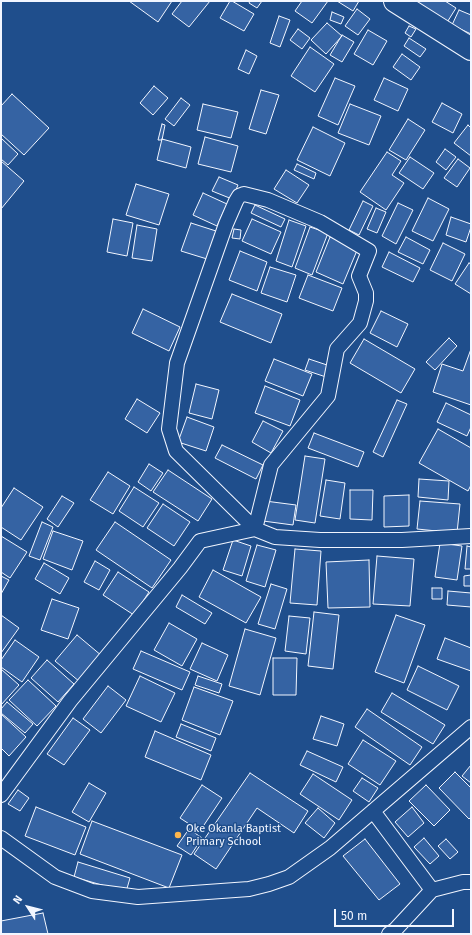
<!DOCTYPE html>
<style>
body{margin:0}
#map{position:relative;width:472px;height:935px;overflow:hidden;background:#1f4e8c;font-family:"Fira Sans",sans-serif}
canvas{display:block}
.frame{position:absolute;inset:0;border:2px solid #f2f6ff;pointer-events:none}
.north{position:absolute;left:8px;top:887px;width:40px;height:40px;-webkit-text-stroke:3px #1f4e8c;paint-order:stroke;rotate:306deg;font-size:11px;font-weight:700;line-height:16px;text-align:center;color:#f2f6ff}
.north::after{content:'';display:block;margin:auto;width:14px;height:18px;background:#f2f6ff;clip-path:polygon(50% 0,100% 100%,50% 72%,0 100%)}
.scale{position:absolute;left:334px;top:909px;width:120px;height:18px;box-sizing:border-box;border:2px solid #f2f6ff;border-top:0;padding-left:5px;font-size:12px;line-height:14px;white-space:nowrap;color:#f2f6ff;-webkit-text-stroke:3px #1f4e8c;paint-order:stroke}
</style>
<div id="map">
<canvas width="472" height="935"></canvas>
<div class="frame"></div>
<div class="north">N</div>
<div class="scale">50 m</div>
</div>
<script>
const g = document.querySelector('canvas').getContext('2d');
g.lineJoin = 'round';
function fillPath(path, color) {
  g.fillStyle = color;
  g.fill(path, 'evenodd');
}
function poly(rows) {
  const path = new Path2D();
  for (const r of rows) {
    path.moveTo(r[0], r[1]);
    for (let i = 2; i < r.length; i += 2) path.lineTo(r[i], r[i + 1]);
  }
  return path;
}
function stroke(path, color, width, dash) {
  g.strokeStyle = color;
  g.lineWidth = width;
  g.lineCap = dash ? 'butt' : 'round';
  g.setLineDash(dash || []);
  g.stroke(path);
}
function write(font, color, halo, rows, align = 'center') {
  g.font = font + ' "Fira Sans",sans-serif';
  g.lineWidth = 3;
  g.setLineDash([]);
  g.textBaseline = 'middle';
  g.strokeStyle = halo;
  g.fillStyle = color;
  for (const [text, x, y, turn = 0] of rows) {
    g.save();
    g.translate(x, y);
    g.rotate((+turn || 0) * Math.PI / 180);
    g.textAlign = isNaN(turn) ? turn : align;
    if (halo) g.strokeText(text, 0, 0);
    g.fillText(text, 0, 0);
    g.restore();
  }
}
const building = poly([
 [129,1,172,1,158,22,129,1],
 [182,1,210,1,189,27,172,14,182,1],
 [230,1,232,1,254,14,244,31,220,18,230,1],
 [250,1,262,1,257,8,249,3,250,1],
 [302,1,328,1,312,23,295,11,302,1],
 [337,1,359,1,353,11,337,1],
 [408,1,445,1,456,8,446,24,408,1],
 [357,9,370,19,358,35,345,26,357,9],
 [459,10,471,15,471,34,452,25,459,10],
 [332,12,344,17,341,24,330,20,332,12],
 [279,16,290,20,280,47,270,43,279,16],
 [327,23,342,36,326,54,311,40,327,23],
 [409,26,416,29,411,37,405,33,409,26],
 [298,29,310,38,302,49,290,40,298,29],
 [368,30,387,41,373,65,354,54,368,30],
 [342,35,354,42,342,62,330,55,342,35],
 [409,38,426,49,420,57,404,46,409,38],
 [310,47,334,64,315,92,291,76,310,47],
 [246,50,257,56,249,74,238,69,246,50],
 [402,54,420,67,411,80,393,67,402,54],
 [335,78,355,86,338,125,318,116,335,78],
 [384,78,408,89,398,111,374,100,384,78],
 [154,86,168,98,153,115,140,103,154,86],
 [261,90,279,95,266,134,249,129,261,90],
 [12,94,49,128,24,155,1,134,1,106,12,94],
 [181,98,190,105,174,126,165,119,181,98],
 [442,103,462,114,453,133,432,122,442,103],
 [203,104,238,112,231,138,197,130,203,104],
 [350,104,381,116,369,145,338,133,350,104],
 [408,119,425,130,406,160,389,150,408,119],
 [162,124,165,125,162,140,158,140,162,124],
 [468,125,471,128,471,156,454,143,468,125],
 [313,127,345,143,330,176,297,160,313,127],
 [205,137,238,146,231,172,198,164,205,137],
 [1,138,18,154,8,165,1,159,1,138],
 [162,139,191,147,186,168,157,160,162,139],
 [445,149,456,157,446,170,436,162,445,149],
 [387,152,401,161,392,175,404,183,386,210,360,192,387,152],
 [410,157,434,173,423,189,399,173,410,157],
 [458,159,470,168,457,187,444,178,458,159],
 [1,161,24,181,1,209,1,161],
 [297,164,316,173,314,179,294,170,297,164],
 [286,170,309,185,297,203,274,189,286,170],
 [219,177,238,185,232,199,212,191,219,177],
 [136,184,169,194,159,225,126,215,136,184],
 [203,193,227,204,217,226,193,215,203,193],
 [428,198,449,209,433,241,412,231,428,198],
 [363,201,373,206,359,235,349,230,363,201],
 [398,203,413,210,396,244,382,236,398,203],
 [255,205,285,219,281,227,251,213,255,205],
 [376,208,386,212,377,233,367,229,376,208],
 [451,217,471,224,471,227,466,242,446,235,451,217],
 [113,219,133,223,127,256,107,252,113,219],
 [252,219,281,232,271,254,242,241,252,219],
 [289,220,306,226,292,267,276,261,289,220],
 [191,223,216,231,207,259,181,251,191,223],
 [137,225,157,229,152,261,132,258,137,225],
 [310,227,328,233,312,275,295,268,310,227],
 [234,229,241,230,240,239,232,238,234,229],
 [330,237,358,248,343,284,316,272,330,237],
 [406,237,430,250,423,264,398,252,406,237],
 [443,243,465,254,452,281,430,270,443,243],
 [240,251,267,262,257,291,229,280,240,251],
 [389,252,420,268,413,282,382,267,389,252],
 [469,263,471,264,471,294,455,284,469,263],
 [270,267,296,275,287,302,261,293,270,267],
 [308,275,342,288,333,311,299,298,308,275],
 [232,294,282,314,271,343,220,322,232,294],
 [143,309,180,327,169,351,132,333,143,309],
 [381,311,408,324,397,347,370,333,381,311],
 [449,338,457,346,435,370,426,362,449,338],
 [364,339,415,369,401,393,350,363,364,339],
 [471,349,471,405,433,392,442,364,463,371,471,349],
 [274,359,312,374,303,396,265,381,274,359],
 [309,359,330,366,326,377,305,370,309,359],
 [196,384,219,390,212,419,189,413,196,384],
 [265,386,300,400,290,426,255,413,265,386],
 [137,399,160,413,147,433,125,419,137,399],
 [397,400,407,404,383,457,373,452,397,400],
 [446,403,471,415,471,427,467,436,437,422,446,403],
 [187,417,214,427,206,451,178,442,187,417],
 [263,421,283,431,271,453,252,442,263,421],
 [438,429,471,448,471,485,468,491,419,463,438,429],
 [314,433,364,452,358,467,308,448,314,433],
 [222,445,263,465,256,479,215,458,222,445],
 [305,456,325,459,315,523,295,520,305,456],
 [149,464,163,473,151,491,138,482,149,464],
 [168,470,212,499,198,521,153,492,168,470],
 [108,472,130,486,113,514,90,500,108,472],
 [419,479,449,481,448,500,418,497,419,479],
 [326,480,345,483,340,519,320,516,326,480],
 [134,487,159,503,143,527,119,511,134,487],
 [14,488,43,507,21,540,1,527,1,508,14,488],
 [350,490,373,490,372,520,350,519,350,490],
 [409,495,409,526,384,527,384,496,409,495],
 [62,496,74,503,58,527,47,519,62,496],
 [265,501,296,505,293,525,263,521,265,501],
 [420,501,460,504,457,533,417,529,420,501],
 [163,504,190,522,174,546,147,528,163,504],
 [42,522,53,527,40,560,29,556,42,522],
 [115,522,171,560,152,588,96,550,115,522],
 [53,531,83,541,72,570,43,559,53,531],
 [1,536,27,552,10,578,1,572,1,536],
 [233,540,251,546,242,576,223,570,233,540],
 [440,543,462,546,457,580,435,577,440,543],
 [257,545,276,550,265,587,246,581,257,545],
 [467,546,471,547,471,569,465,569,467,546],
 [295,549,321,551,317,605,290,603,295,549],
 [377,556,414,559,410,606,373,604,377,556],
 [369,560,370,607,328,608,326,562,369,560],
 [95,561,110,570,99,590,84,582,95,561],
 [44,563,69,578,60,594,35,579,44,563],
 [213,570,261,597,246,623,199,597,213,570],
 [118,572,149,592,134,615,103,595,118,572],
 [471,575,471,586,464,586,464,576,471,575],
 [1,576,9,580,1,594,1,576],
 [271,584,287,589,275,629,258,624,271,584],
 [432,588,442,588,442,599,432,599,432,588],
 [448,591,471,593,471,607,447,605,448,591],
 [182,595,212,613,205,624,176,607,182,595],
 [52,599,79,608,68,639,41,630,52,599],
 [314,612,339,615,333,669,308,666,314,612],
 [1,615,19,628,1,653,1,615],
 [396,615,425,625,404,683,375,672,396,615],
 [289,616,310,618,306,654,285,651,289,616],
 [169,623,197,639,182,666,154,650,169,623],
 [245,629,276,638,260,695,229,686,245,629],
 [77,635,102,656,80,682,55,661,77,635],
 [445,638,471,648,471,671,437,659,445,638],
 [15,640,39,657,22,682,1,667,1,660,15,640],
 [202,643,228,655,217,681,190,669,202,643],
 [141,651,190,672,182,690,133,669,141,651],
 [273,658,297,658,296,695,273,695,273,658],
 [47,660,74,684,58,702,31,678,47,660],
 [418,666,459,686,447,710,407,690,418,666],
 [1,669,19,685,1,705,1,669],
 [140,676,175,693,161,722,126,706,140,676],
 [198,676,222,684,219,693,195,685,198,676],
 [28,680,56,706,37,726,9,700,28,680],
 [108,686,126,700,101,733,83,719,108,686],
 [194,687,233,701,220,735,182,720,194,687],
 [392,693,445,725,433,744,381,712,392,693],
 [7,702,33,724,25,733,1,713,1,709,7,702],
 [367,709,422,747,410,765,355,727,367,709],
 [1,714,26,737,9,756,1,748,1,714],
 [321,716,344,724,337,746,313,739,321,716],
 [73,718,90,730,64,765,47,754,73,718],
 [181,724,216,738,211,751,176,737,181,724],
 [155,731,211,755,201,780,145,757,155,731],
 [363,740,396,761,380,785,348,764,363,740],
 [307,751,343,767,336,782,300,765,307,751],
 [471,765,471,783,462,776,471,765],
 [455,772,471,788,471,817,469,819,439,788,455,772],
 [250,773,308,811,294,833,257,808,216,869,194,854,250,773],
 [313,774,352,800,339,820,300,794,313,774],
 [362,778,378,788,369,802,353,791,362,778],
 [89,783,106,793,89,822,72,812,89,783],
 [202,785,222,798,200,831,180,818,202,785],
 [426,785,450,810,434,826,409,801,426,785],
 [18,790,29,798,20,811,8,804,18,790],
 [36,807,86,827,75,855,25,836,36,807],
 [412,807,424,823,408,837,395,822,412,807],
 [318,808,335,823,324,838,305,823,318,808],
 [92,821,182,855,169,888,80,854,92,821],
 [189,829,202,838,191,855,177,846,189,829],
 [424,838,439,856,430,864,414,847,424,838],
 [365,839,400,884,379,900,343,856,365,839],
 [446,839,458,852,450,859,438,846,446,839],
 [78,862,130,878,126,892,74,877,78,862],
 [43,913,48,934,1,934,1,921,43,913]
]);
const street = poly([
 [255,529,271,465,328,396,337,349,360,323,366,301,366,293,359,276,369,251,320,222,268,200,244,194,239,196,236,201,226,224,177,363,169,429,176,451,255,529,275,537,320,540,402,540,471,536],
 [1,795,70,701,180,568,200,541,255,529],
 [373,811,432,890],
 [1,838,55,877,92,891,138,897,249,889,269,884,289,877,330,848,471,727],
 [389,934,395,930,432,890,463,882,471,882]
]);
const primary = poly([
 [395,1,471,49]
]);
const markers = [
 [178,835,4,"#ffb74d"]
];
const poiNames = [
 ["Oke Okanla Baptist",186,829],
 ["Primary School",186,842]
];
fillPath(building, '#3563a3');
stroke(building, '#f2f6ff', 1);
stroke(street, '#f2f6ff', 16);
stroke(primary, '#f2f6ff', 24);
stroke(street, '#1f4e8c', 14);
stroke(primary, '#1f4e8c', 22);
for (const [x, y, r, color] of markers) {
  const dot = new Path2D();
  dot.arc(x, y, r, 0, 2 * Math.PI);
  g.fillStyle = color;
  g.fill(dot);
  stroke(dot, '#1f4e8c', 1.5);
}
write('11px', '#f2f6ff', '#1f4e8c', poiNames, 'left');
</script>
